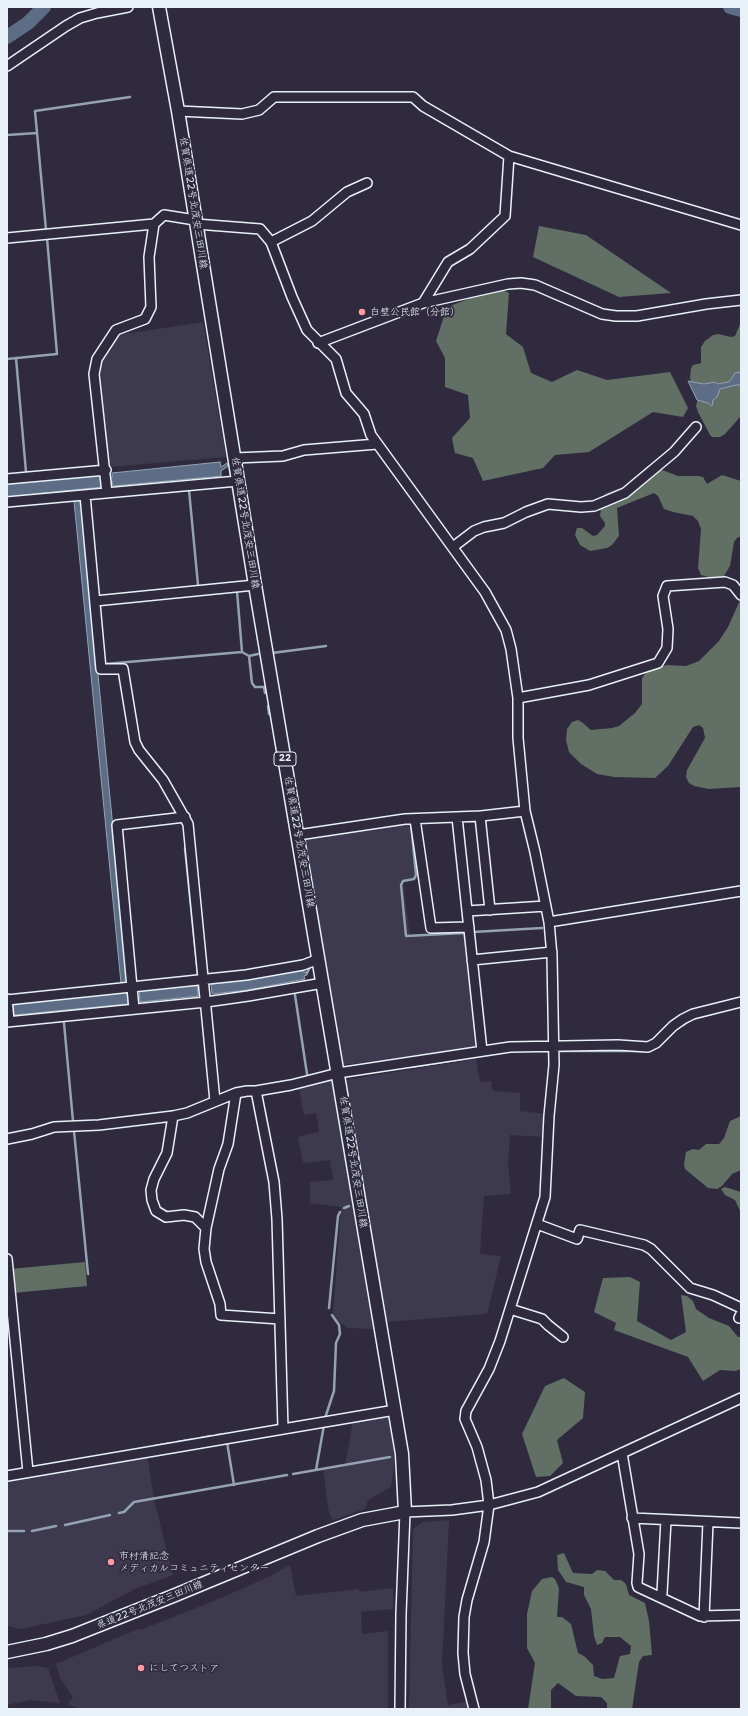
<!DOCTYPE html>
<meta charset="utf-8">
<style>
body{margin:0}
#map{position:relative;width:748px;height:1716px;overflow:hidden;background:#2f2a3d;font-family:"Shantell Sans",sans-serif}
canvas{display:block}
.frame{position:absolute;inset:0;border:8px solid #e8f1f8;pointer-events:none}
</style>
<div id="map">
<canvas width="748" height="1716"></canvas>
<div class="frame"></div>
</div>
<script>
const g = document.querySelector('canvas').getContext('2d');
g.lineJoin = 'round';
function fillPath(path, color) {
  g.fillStyle = color;
  g.fill(path, 'evenodd');
}
function poly(rows) {
  const path = new Path2D();
  for (const r of rows) {
    path.moveTo(r[0], r[1]);
    for (let i = 2; i < r.length; i += 2) path.lineTo(r[i], r[i + 1]);
  }
  return path;
}
function stroke(path, color, width, dash) {
  g.strokeStyle = color;
  g.lineWidth = width;
  g.lineCap = dash ? 'butt' : 'round';
  g.setLineDash(dash || []);
  g.stroke(path);
}
function write(font, color, halo, rows, align = 'center') {
  g.font = font + ' "Shantell Sans","Klee One",sans-serif';
  g.lineWidth = 3.5;
  g.setLineDash([]);
  g.textBaseline = 'middle';
  g.strokeStyle = halo;
  g.fillStyle = color;
  for (const [text, x, y, turn = 0] of rows) {
    g.save();
    g.translate(x, y);
    g.rotate((+turn || 0) * Math.PI / 180);
    g.textAlign = isNaN(turn) ? turn : align;
    if (halo) g.strokeText(text, 0, 0);
    g.fillText(text, 0, 0);
    g.restore();
  }
}
const built = poly([
 [203,322,226,457,110,467,96,371,118,335],
 [410,822,418,879,403,882,410,937,465,932,478,1047,343,1065,304,837],
 [476,1059,480,1082,491,1081,493,1091,520,1093,520,1111,546,1114,544,1137,510,1135,508,1163,511,1194,484,1196,480,1254,501,1256,487,1314,386,1322,346,1080],
 [332,1080,374,1329,348,1328,339,1322,333,1313,341,1207,310,1203,310,1182,333,1180,330,1160,303,1163,298,1137,319,1132,316,1113,304,1115,299,1089],
 [388,1413,395,1461,391,1487,368,1500,365,1509,333,1520,329,1513,323,1470,347,1466,346,1461,353,1420],
 [147,1455,154,1499,173,1575,135,1589,86,1615,21,1629,7,1626,7,1481],
 [449,1520,442,1666,448,1705,470,1701,472,1709,409,1709,413,1529,422,1522],
 [290,1565,296,1596,359,1589,359,1592,393,1588,393,1609,361,1612,362,1634,388,1631,388,1709,79,1709,68,1704,73,1697,60,1678,56,1664,138,1629,143,1629,221,1598,266,1578],
 [35,1666,48,1668,60,1703,29,1700,7,1705,7,1668]
]);
const green = poly([
 [539,226,586,235,671,293,619,297,533,257],
 [498,288,509,293,506,334,523,347,531,373,552,382,577,370,607,380,670,372,688,408,683,417,653,412,589,452,555,455,543,468,483,481,473,458,455,453,452,438,470,418,468,395,445,387,445,358,436,341,447,307],
 [741,322,741,375,736,380,717,388,691,384,690,377,691,368,693,365,701,363,701,347,705,341,713,335,719,334,731,337,735,336],
 [741,384,741,416,725,434,720,437,712,437,710,435,698,412,696,406,698,398,728,385],
 [649,465,678,476,698,476,703,477,707,484,722,475,741,481,741,536,737,538,734,542,730,566,724,576,720,578,712,578,701,575,698,568,701,529,698,521,693,516,673,512,664,509,658,496,654,493,617,508,619,536,612,545,607,548,590,551,580,545,575,535,577,528,582,528,593,536,597,535,605,526,605,523,600,516,602,500,605,494,623,487],
 [741,598,741,787,709,789,694,786,689,783,686,777,687,770,705,738,703,728,699,725,693,727,668,766,655,778,614,777,597,774,581,764,569,752,566,740,567,729,572,722,578,720,583,723,591,730,612,728,619,726,635,713,642,704,642,678,645,674,648,671,667,665,686,666,699,661,719,641,728,627],
 [741,1116,741,1170,732,1174,722,1186,717,1189,708,1188,685,1169,684,1164,686,1152,693,1149,699,1150,706,1144,719,1144,724,1138,730,1121],
 [725,1187,741,1192,741,1213,735,1200,725,1195,721,1189],
 [85,1262,87,1286,13,1293,10,1269],
 [630,1277,640,1282,637,1321,671,1340,686,1332,681,1295,687,1296,693,1301,696,1309,709,1318,729,1326,738,1337,741,1337,741,1369,735,1371,720,1370,703,1381,688,1357,614,1330,616,1323,594,1312,603,1278],
 [564,1378,585,1392,583,1418,557,1440,563,1463,550,1476,536,1477,522,1434,545,1386],
 [564,1553,573,1573,592,1574,597,1570,605,1571,614,1580,621,1580,626,1584,629,1595,645,1603,649,1621,652,1655,643,1656,639,1662,632,1709,607,1709,607,1703,601,1697,576,1696,558,1683,551,1690,551,1709,528,1709,535,1663,527,1648,527,1614,532,1591,542,1579,552,1577,555,1579,559,1588,557,1617,562,1617,571,1624,578,1653,584,1656,593,1665,594,1676,602,1679,614,1678,620,1656,630,1654,631,1646,620,1637,605,1637,602,1643,597,1645,594,1636,591,1609,584,1595,584,1587,566,1582,558,1570,557,1555]
]);
const water = poly([
 [741,372,741,385,736,385,720,389,717,397,713,400,712,406,708,403,697,400,688,381,704,384,715,382,717,384,728,382,731,380,735,373,741,372],
 [220,462,221,467,227,463,228,466,221,471,221,476,113,486,112,481,101,482,102,487,7,497,7,483,100,474,101,479,112,478,112,473,220,462],
 [81,500,128,982,121,983,74,501,81,500],
 [303,969,304,972,307,972,307,975,304,976,305,979,247,990,212,994,211,983,303,969],
 [197,984,198,996,140,1002,139,990,197,984],
 [127,992,128,1004,14,1015,13,1003,127,992]
]);
const stream = poly([
 [7,135,37,133],
 [46,230,35,111,130,97],
 [16,358,26,472],
 [7,359,57,354,47,238],
 [189,490,198,585],
 [237,591,242,652],
 [272,653,326,646],
 [249,656,252,683,255,687,264,687,265,693],
 [105,664,242,652,249,656,258,654],
 [268,706,269,714],
 [411,823,416,875,414,879,403,881,401,885,406,936,464,933],
 [185,848,198,975],
 [473,932,542,928],
 [307,973,311,965],
 [295,995,307,1074],
 [64,1023,73,1121],
 [683,1025,692,1019,715,1013],
 [558,1051,647,1051],
 [410,1067,462,1059],
 [74,1131,88,1274],
 [344,1208,349,1206],
 [329,1308,338,1216,340,1212],
 [325,1418,334,1391,336,1343,340,1334,339,1325,332,1315],
 [217,1435,225,1434],
 [201,1438,211,1436],
 [177,1442,195,1439],
 [227,1442,234,1485],
 [155,1446,171,1443],
 [139,1449,147,1448],
 [316,1470,324,1425],
 [293,1474,390,1457],
 [119,1513,124,1512,134,1502,287,1475],
 [65,1525,110,1515],
 [7,1531,24,1531],
 [32,1531,56,1526]
]);
const river = poly([
 [730,7,741,10],
 [7,37,28,23,44,7]
]);
const minor = poly([
 [7,66,66,26,80,18,97,13,128,7],
 [178,111,242,114,259,110,274,97,413,97,423,106,509,156,741,225],
 [196,224,260,229,271,242,292,297,307,330,336,359,346,393,364,414,371,435,485,592,506,630,511,649,518,698,518,738,525,811,535,852,549,922,552,956,554,1065,549,1116,545,1197,500,1341,489,1369,466,1411,465,1419,477,1447,486,1480,489,1505,484,1542,467,1600,464,1617,463,1653,465,1674,474,1709],
 [7,238,154,224,164,215,195,220],
 [271,242,312,221,347,192,367,183],
 [423,303,448,262,470,249,505,216,509,156],
 [318,343,423,303,508,284,521,283,535,285,602,314,616,316,637,316,706,304,741,300],
 [235,458,283,456,304,450,377,444],
 [7,479,106,470],
 [107,493,94,374,97,359,116,330,145,319,151,307,149,257,154,224],
 [85,495,101,669,123,669,135,742,139,750,163,780,188,824,215,1101],
 [7,502,238,481],
 [453,547,474,531,484,527,504,523,526,512,548,504,581,507,594,506,625,493,674,452,696,427],
 [95,601,255,585],
 [518,698,589,685,658,663,667,648,668,629,663,596,667,586,725,582,733,585,741,595],
 [480,816,490,910],
 [457,817,482,1051],
 [415,819,431,928,469,927],
 [298,835,405,819,481,816,525,811],
 [467,911,546,906],
 [549,922,741,891],
 [472,960,552,952],
 [7,999,9,1021],
 [7,1000,246,975,303,965,319,959],
 [134,1009,117,825,185,817],
 [7,1022,206,1002,248,996,323,983],
 [256,1091,274,1182,277,1219,283,1429],
 [236,1093,228,1144,219,1169,206,1228,204,1249,206,1262,220,1304,221,1315,280,1319],
 [173,1116,167,1153,154,1179,151,1190,152,1200,156,1211,166,1217,184,1215,195,1217,206,1228],
 [7,1139,32,1134,54,1127,99,1125,173,1116,187,1113,236,1093,247,1091,256,1091,291,1085,338,1073,510,1047,618,1045,648,1047,656,1043,673,1026,683,1019,693,1014,741,1002],
 [537,1224,577,1239,580,1230,644,1245,651,1249,690,1288,713,1295,741,1308],
 [7,1259,28,1472],
 [510,1309,542,1319,548,1325,563,1337],
 [739,1318,741,1314],
 [622,1453,639,1554,637,1583,638,1587,700,1616,741,1615],
 [7,1476,395,1410],
 [632,1518,741,1523],
 [660,1597,662,1593,666,1520],
 [704,1617,708,1522],
 [400,1709,401,1614,405,1512,452,1510,489,1505,538,1492,741,1398]
]);
const major = poly([
 [7,1652,46,1644,72,1636,173,1596,318,1536,362,1520,405,1512,402,1454,255,585,178,111,159,7]
]);
const markers = [
 [362,312,4,"#ff9aa2"],
 [111,1562,4,"#ff9aa2"],
 [141,1668,4,"#ff9aa2"]
];
const shields = [
 [285,759,22]
];
const shieldNames = [
 ["22",285,759]
];
const streetNames = [
 ["佐賀県道22号北茂安三田川線",193,203,81],
 ["佐賀県道22号北茂安三田川線",245,523,81],
 ["佐賀県道22号北茂安三田川線",299,842,80],
 ["佐賀県道22号北茂安三田川線",353,1162,81],
 ["県道22号北茂安三田川線",150,1605,-22]
];
const poiNames = [
 ["白壁公民館（分館）",370,312],
 ["市村清記念",119,1556],
 ["メディカルコミュニティセンター",119,1568],
 ["にしてつストア",149,1668]
];
fillPath(built, '#3d3a50');
fillPath(green, '#616f65');
fillPath(water, '#5c6d85');
stroke(water, '#94a2b3', 1);
stroke(stream, '#94a2b3', 2.5);
stroke(river, '#5c6d85', 14);
stroke(minor, '#e8f1f8', 12);
stroke(major, '#e8f1f8', 15);
stroke(minor, '#2f2a3d', 9);
stroke(major, '#2f2a3d', 12);
for (const [x, y, r, color] of markers) {
  const dot = new Path2D();
  dot.arc(x, y, r, 0, 2 * Math.PI);
  g.fillStyle = color;
  g.fill(dot);
  stroke(dot, '#2f2a3d', 1.5);
}
for (const [x, y, w] of shields) {
  const box = new Path2D();
  box.roundRect(x - w / 2, y - 7, w, 14, 3);
  g.fillStyle = '#2f2a3d';
  g.fill(box);
  stroke(box, '#e8f1f8', 1);
}
write('bold 9px', '#e8f1f8', null, shieldNames);
write('10px', '#e8f1f8', '#2f2a3d', streetNames);
write('10px', '#e8f1f8', '#2f2a3d', poiNames, 'left');
</script>
